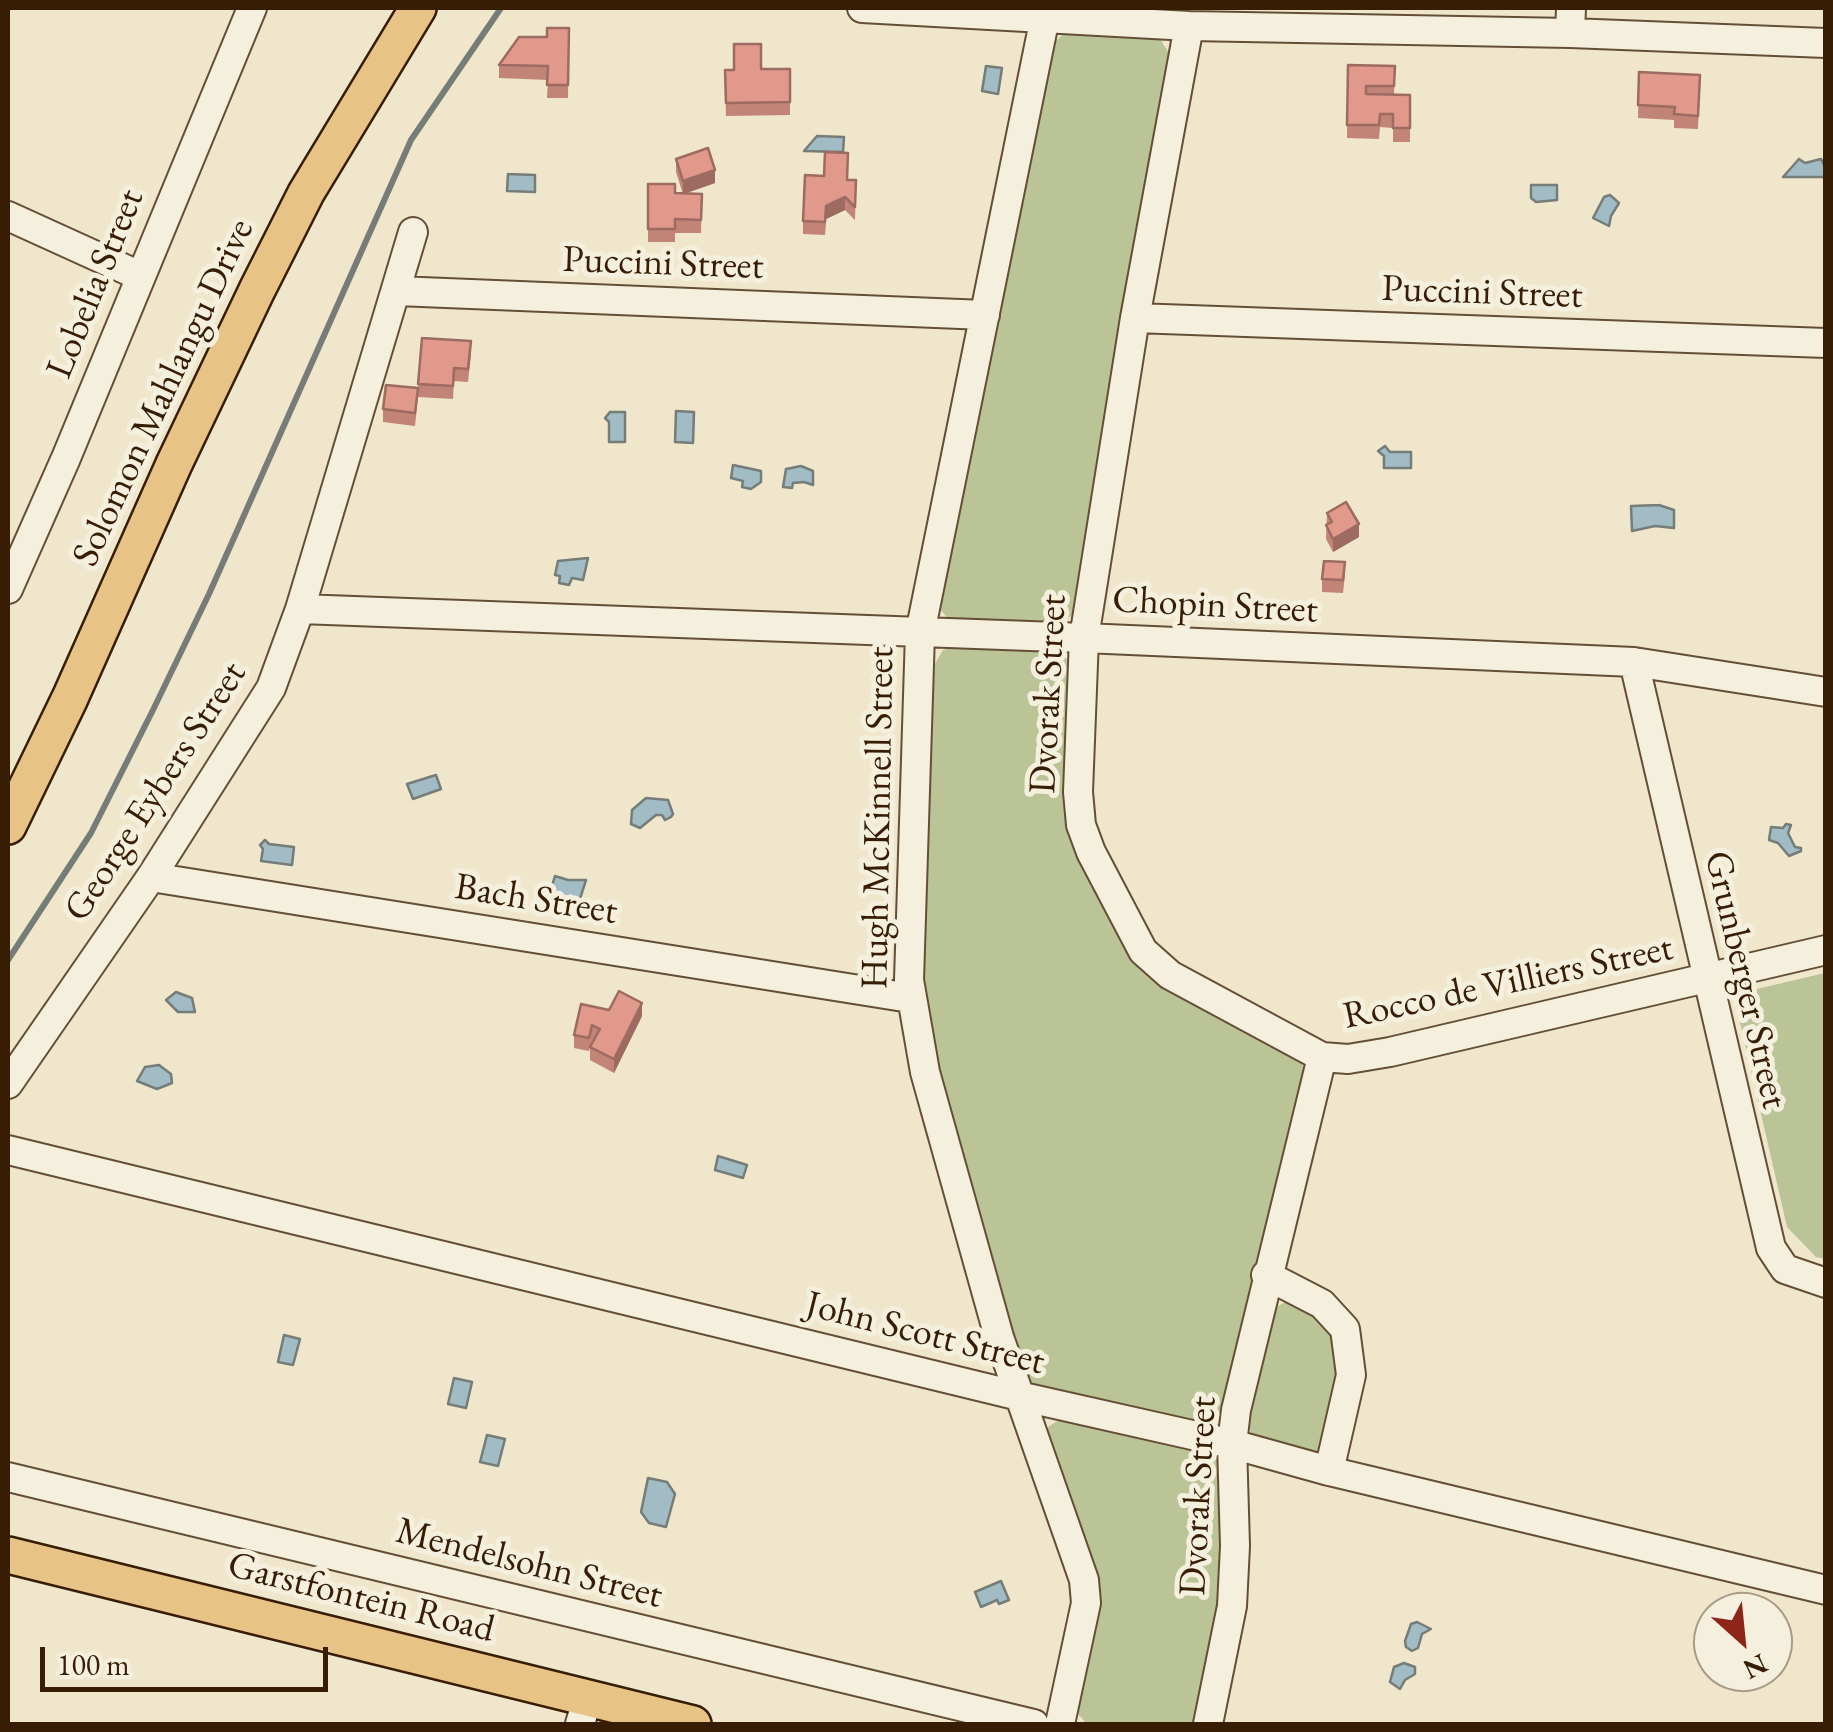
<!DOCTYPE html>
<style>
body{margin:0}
#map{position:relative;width:1833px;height:1732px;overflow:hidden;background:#efe6cc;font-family:"EB Garamond",serif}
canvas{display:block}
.frame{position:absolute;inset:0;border:10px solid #361d04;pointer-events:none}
.north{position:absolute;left:1693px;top:1592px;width:100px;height:100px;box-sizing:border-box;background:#f5efde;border:2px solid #a99b87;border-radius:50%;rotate:153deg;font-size:28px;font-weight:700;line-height:40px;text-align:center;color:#361d04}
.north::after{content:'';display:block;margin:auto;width:35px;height:45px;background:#8f2418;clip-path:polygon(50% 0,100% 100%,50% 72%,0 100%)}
.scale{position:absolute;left:40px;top:1647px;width:288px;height:45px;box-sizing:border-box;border:5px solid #361d04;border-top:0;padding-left:12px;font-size:30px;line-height:35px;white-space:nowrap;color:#361d04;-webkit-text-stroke:8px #f5efde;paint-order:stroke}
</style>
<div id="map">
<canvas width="1833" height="1732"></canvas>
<div class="frame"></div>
<div class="north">N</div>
<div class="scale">100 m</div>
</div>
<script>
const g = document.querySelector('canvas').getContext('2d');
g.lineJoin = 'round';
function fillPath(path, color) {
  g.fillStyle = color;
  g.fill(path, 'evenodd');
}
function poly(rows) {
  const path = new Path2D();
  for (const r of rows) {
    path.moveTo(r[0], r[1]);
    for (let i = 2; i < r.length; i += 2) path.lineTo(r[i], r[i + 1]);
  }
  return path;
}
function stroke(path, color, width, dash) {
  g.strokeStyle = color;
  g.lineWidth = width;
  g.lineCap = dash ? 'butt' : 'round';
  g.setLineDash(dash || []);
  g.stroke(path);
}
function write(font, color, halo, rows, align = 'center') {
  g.font = font + ' "EB Garamond",serif';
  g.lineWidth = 10;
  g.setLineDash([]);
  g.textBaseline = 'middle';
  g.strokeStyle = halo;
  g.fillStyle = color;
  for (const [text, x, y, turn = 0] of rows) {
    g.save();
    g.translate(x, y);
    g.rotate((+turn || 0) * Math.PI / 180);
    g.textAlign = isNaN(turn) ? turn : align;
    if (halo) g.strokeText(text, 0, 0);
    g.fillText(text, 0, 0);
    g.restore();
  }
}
const green = poly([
 [1065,32,1157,34,1170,55,1076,605,1071,616,1061,625,952,623,939,608,1053,44],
 [961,645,1058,650,1072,664,1069,835,1140,969,1301,1061,1304,1069,1223,1409,1214,1419,1203,1425,1038,1388,1023,1378,922,1022,932,669,943,650],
 [1825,973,1826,973,1825,1259,1816,1257,1787,1227,1737,1009,1748,991],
 [1288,1300,1329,1322,1341,1361,1321,1450,1316,1454,1253,1436,1245,1421,1274,1309],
 [1063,1418,1203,1451,1218,1459,1222,1468,1221,1610,1196,1724,1087,1724,1078,1714,1075,1703,1096,1616,1044,1435,1049,1426]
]);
const water = poly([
 [986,66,1002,68,998,94,982,91,986,66],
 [817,136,844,137,843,152,804,151,817,136],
 [1799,159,1805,163,1821,159,1825,167,1825,177,1783,177,1799,159],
 [508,174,535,175,535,192,507,191,508,174],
 [1531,185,1557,185,1557,200,1536,202,1531,198,1531,185],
 [1610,195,1619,203,1611,216,1609,226,1593,218,1604,197,1610,195],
 [676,411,694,412,693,443,675,442,676,411],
 [610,412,625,412,625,442,609,442,609,422,605,418,610,412],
 [1385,446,1390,452,1411,452,1411,468,1384,468,1384,456,1378,451,1385,446],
 [733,465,761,471,761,482,751,489,742,487,743,481,731,478,733,465],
 [801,466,813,471,813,485,804,482,793,483,792,488,783,487,786,469,801,466],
 [1659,505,1674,510,1674,528,1655,526,1632,531,1631,506,1659,505],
 [588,558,583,580,572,578,569,585,559,583,560,576,555,575,558,561,588,558],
 [436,775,441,789,413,799,407,784,436,775],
 [646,798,668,800,673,814,671,817,665,820,662,815,656,815,640,828,631,824,632,810,646,798],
 [1786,824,1791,825,1788,833,1795,847,1801,848,1801,851,1789,856,1778,843,1769,840,1771,827,1783,828,1786,824],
 [265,840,269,844,294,847,292,865,261,861,263,849,260,845,265,840],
 [555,876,568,880,586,880,579,902,550,892,555,876],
 [176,992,192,998,195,1012,178,1012,166,1000,176,992],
 [159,1065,171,1074,172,1083,157,1089,137,1081,145,1067,159,1065],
 [718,1156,747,1165,743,1178,715,1170,718,1156],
 [284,1335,300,1339,293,1365,278,1362,284,1335],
 [454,1378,472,1382,466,1408,448,1404,454,1378],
 [487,1435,505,1439,498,1466,480,1462,487,1435],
 [648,1478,667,1482,675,1494,666,1527,649,1523,641,1512,648,1478],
 [1001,1581,1009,1600,999,1604,997,1600,981,1607,975,1592,1001,1581],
 [1417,1622,1431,1629,1422,1634,1418,1648,1412,1651,1406,1647,1405,1641,1411,1624,1417,1622],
 [1404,1663,1415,1667,1415,1674,1405,1680,1400,1689,1390,1682,1394,1667,1404,1663]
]);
const stream = poly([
 [8,960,91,833,153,710,209,594,411,140,501,8]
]);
const minor = poly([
 [862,8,1189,26,1570,33,1826,43],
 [1045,17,920,633,909,980,925,1072,999,1337,1084,1580,1086,1603,1060,1724],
 [1189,26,1135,318,1084,638,1078,792,1081,825,1091,852,1143,951,1170,975,1322,1057,1348,1059,1390,1052,1826,950],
 [1570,33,1571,8],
 [8,216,140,276],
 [397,291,985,315],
 [1135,318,1826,343],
 [8,589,66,458,252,8],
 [300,609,1084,638,1634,662,1826,692],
 [1634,662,1771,1248,1785,1269,1826,1283],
 [151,877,910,998],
 [8,1084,151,877,271,688,300,609,413,232],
 [8,1150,1019,1396,1232,1444,1329,1471,1826,1590],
 [1266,1275,1322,1304,1345,1329,1351,1375,1329,1471],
 [8,1477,1034,1724],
 [580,1724,587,1700],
 [1208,1724,1232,1606,1235,1546,1232,1444,1236,1410,1322,1057]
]);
const major = poly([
 [8,826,70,698,174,464,257,290,306,193,418,8],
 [8,1555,693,1724]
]);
const wall = poly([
 [569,28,568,98,547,98,548,80,499,78,499,65,547,37],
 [1348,65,1395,66,1394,95,1410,95,1410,142,1393,142,1393,128,1380,127,1379,139,1347,138],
 [790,69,790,115,726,116,725,70],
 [1639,72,1700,75,1698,129,1674,128,1674,120,1638,118],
 [676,159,715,183,684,194,702,194,701,233,675,233,675,242,648,242,648,184,675,193,683,194,676,172],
 [856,180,855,220,845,210,826,219,825,235,803,234,803,221],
 [422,338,471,354,468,382,454,381,453,399,418,397,415,426,383,422,383,409,418,388],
 [1327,513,1359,537,1333,552,1326,539],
 [1345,575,1343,593,1322,592,1322,579],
 [609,1010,642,1016,614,1073,590,1060,590,1048,589,1051,574,1048,574,1035]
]);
const shadedWall = poly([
 [715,170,715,183,683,194,683,181],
 [845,197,845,210,826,219,825,235,826,206],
 [1359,524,1359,537,1333,552,1333,539],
 [642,1003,642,1016,614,1073,614,1059]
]);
const building = poly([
 [547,28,569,28,568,85,547,85,548,66,499,65,519,37,547,37,547,28],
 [734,44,761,44,761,69,790,69,790,102,726,103,725,70,734,70,734,44],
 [1348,65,1395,66,1394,86,1366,86,1366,94,1410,95,1410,128,1393,128,1393,114,1380,114,1379,125,1347,125,1348,65],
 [1639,72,1700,75,1698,116,1674,114,1675,107,1638,105,1639,72],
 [708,148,715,170,683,181,676,159,708,148],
 [825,152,848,153,847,180,856,180,855,207,845,197,826,206,825,222,803,221,805,175,824,176,825,152],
 [648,184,675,184,675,193,702,194,701,220,675,219,675,229,648,229,648,184],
 [422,338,471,341,468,369,454,368,453,386,418,384,422,338],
 [386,385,418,388,415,413,383,409,386,385],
 [1346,502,1359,524,1333,539,1326,525,1332,522,1327,513,1346,502],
 [1324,561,1345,562,1343,580,1322,579,1324,561],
 [619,991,642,1003,614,1059,590,1047,600,1029,592,1025,589,1038,574,1035,581,1004,609,1010,619,991]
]);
const streetNames = [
 ["Puccini Street",663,264,2],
 ["Lobelia Street",96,284,-68],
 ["Puccini Street",1482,293,2],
 ["Solomon Mahlangu Drive",164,393,-65],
 ["Chopin Street",1215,606,3],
 ["Dvorak Street",1049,694,-87],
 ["George Eybers Street",156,792,-57],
 ["Hugh McKinnell Street",879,818,-89],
 ["Bach Street",536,900,9],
 ["Grunberger Street",1745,980,77],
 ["Rocco de Villiers Street",1508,983,-12],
 ["John Scott Street",925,1334,14],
 ["Dvorak Street",1199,1496,-87],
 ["Mendelsohn Street",529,1564,14],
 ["Garstfontein Road",361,1598,14]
];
fillPath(green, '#bac497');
fillPath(water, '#a1bcc4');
stroke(water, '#767c77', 2.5);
stroke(stream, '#767c77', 6);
stroke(minor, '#644f36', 32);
stroke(major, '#361d04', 40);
stroke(minor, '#f5efde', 28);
stroke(major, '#e8c386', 35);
fillPath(wall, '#c18477');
fillPath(shadedWall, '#9d6b61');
fillPath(building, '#e0998a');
stroke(building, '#9d6b61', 2.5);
write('38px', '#361d04', '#f5efde', streetNames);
</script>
